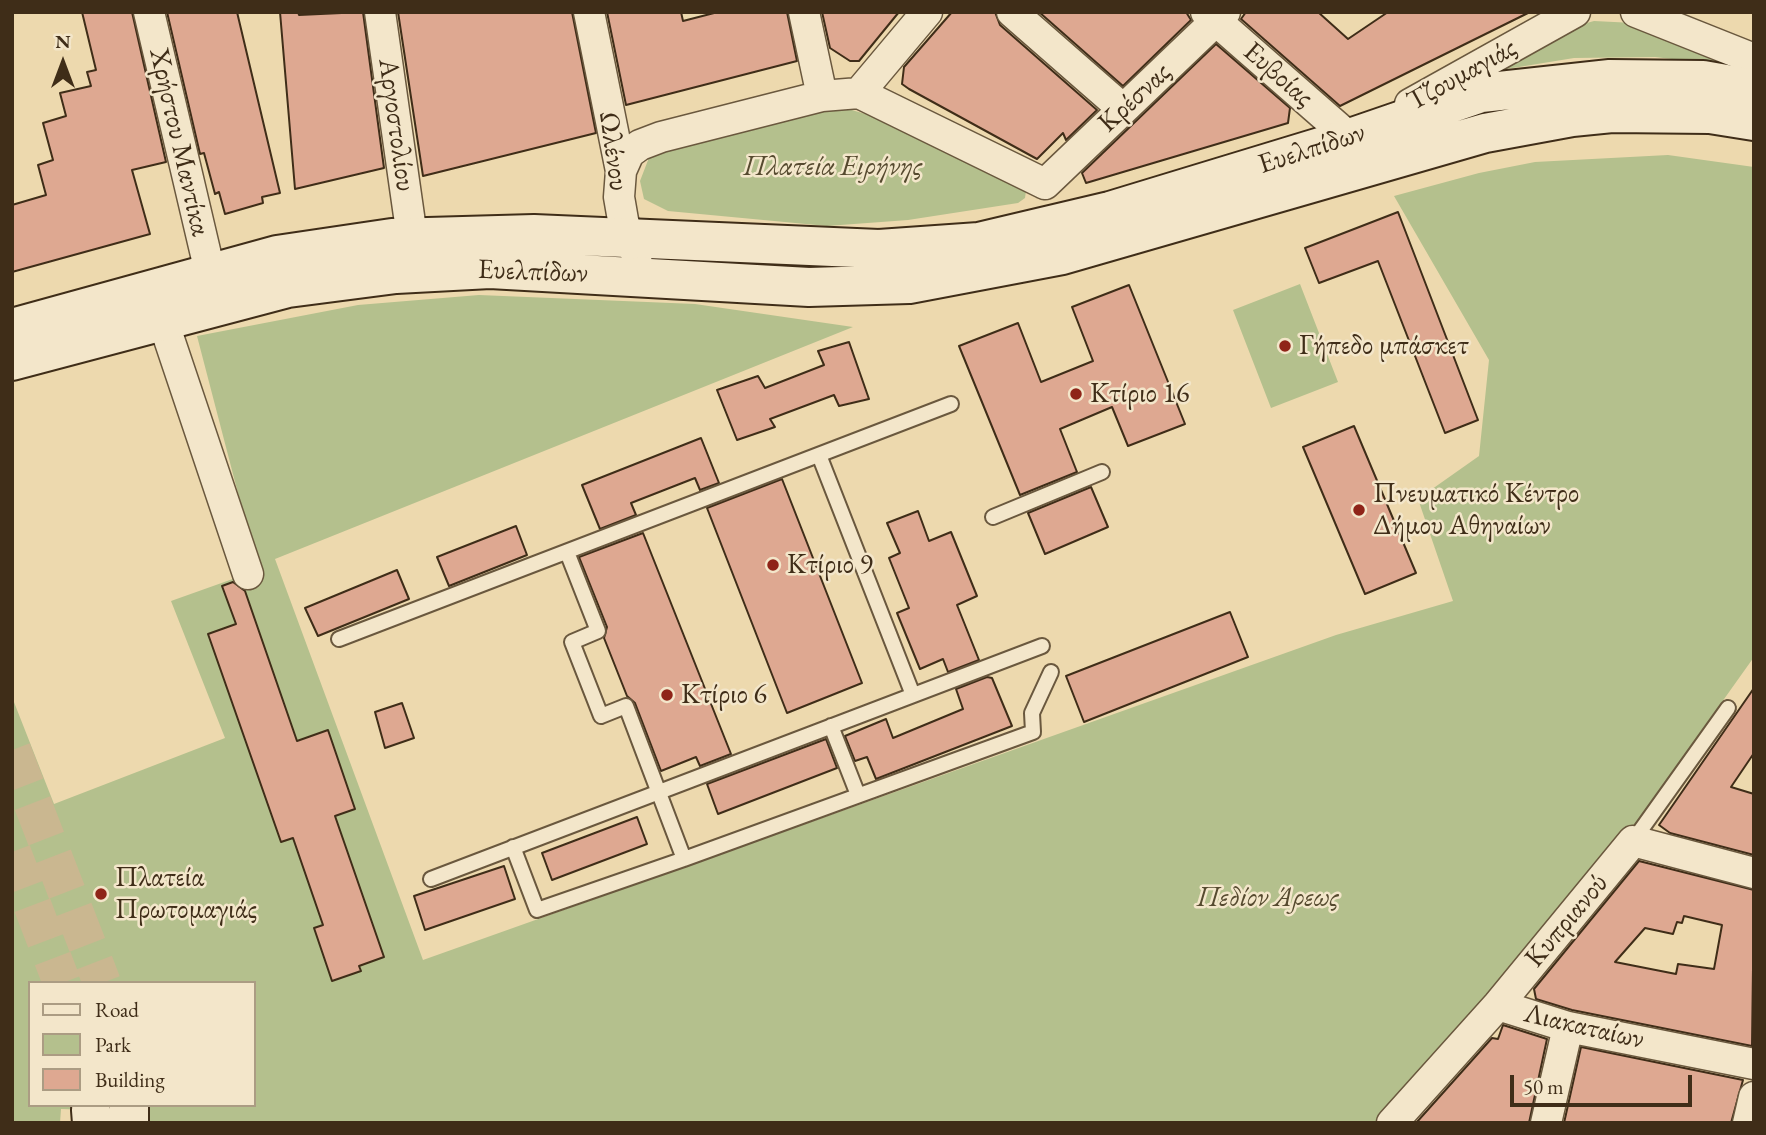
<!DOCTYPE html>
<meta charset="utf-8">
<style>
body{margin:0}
#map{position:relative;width:1766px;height:1135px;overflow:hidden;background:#edd9ae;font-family:"EB Garamond",serif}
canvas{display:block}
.frame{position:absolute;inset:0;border:14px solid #3f2d18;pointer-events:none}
.legend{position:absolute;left:28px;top:981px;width:228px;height:126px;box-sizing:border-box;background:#f3e6ca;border:2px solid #ab9c83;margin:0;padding:9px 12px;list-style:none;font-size:21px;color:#3f2d18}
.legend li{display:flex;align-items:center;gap:14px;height:35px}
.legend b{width:35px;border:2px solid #ab9c83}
.north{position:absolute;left:28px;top:28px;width:70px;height:70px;-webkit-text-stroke:5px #f3e6ca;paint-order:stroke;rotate:0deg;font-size:19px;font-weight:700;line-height:28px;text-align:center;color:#3f2d18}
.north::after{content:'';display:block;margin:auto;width:24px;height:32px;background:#3f2d18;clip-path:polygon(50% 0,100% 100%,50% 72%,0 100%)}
.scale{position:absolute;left:1510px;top:1075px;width:182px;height:32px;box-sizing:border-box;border:4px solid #3f2d18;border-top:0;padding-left:9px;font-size:21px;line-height:24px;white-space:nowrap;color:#3f2d18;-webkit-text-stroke:5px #f3e6ca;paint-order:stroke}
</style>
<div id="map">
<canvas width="1766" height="1135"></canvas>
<div class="frame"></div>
<ul class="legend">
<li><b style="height:9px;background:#f3e6ca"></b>Road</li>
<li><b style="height:19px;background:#b4c08d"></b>Park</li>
<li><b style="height:19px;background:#dea891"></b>Building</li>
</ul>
<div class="north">N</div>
<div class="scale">50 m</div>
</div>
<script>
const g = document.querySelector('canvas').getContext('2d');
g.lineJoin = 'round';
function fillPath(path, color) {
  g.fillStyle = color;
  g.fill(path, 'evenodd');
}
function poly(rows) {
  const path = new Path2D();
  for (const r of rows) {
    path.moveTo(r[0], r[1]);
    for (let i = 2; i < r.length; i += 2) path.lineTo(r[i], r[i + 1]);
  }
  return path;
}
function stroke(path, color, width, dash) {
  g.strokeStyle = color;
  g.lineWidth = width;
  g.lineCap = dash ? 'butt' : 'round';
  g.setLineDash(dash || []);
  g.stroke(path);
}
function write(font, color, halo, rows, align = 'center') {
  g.font = font + ' "EB Garamond",serif';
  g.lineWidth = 5;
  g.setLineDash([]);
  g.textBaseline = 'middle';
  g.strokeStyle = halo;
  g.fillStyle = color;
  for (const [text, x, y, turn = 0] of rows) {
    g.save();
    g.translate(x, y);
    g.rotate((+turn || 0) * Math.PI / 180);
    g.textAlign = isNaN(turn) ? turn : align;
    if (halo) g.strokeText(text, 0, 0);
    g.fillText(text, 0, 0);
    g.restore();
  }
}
const green = poly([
 [1594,21,1634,23,1739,67,1655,57,1574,58,1476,74,1547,34],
 [845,108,896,123,1026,191,1025,198,1018,203,908,220,827,226,668,211,644,199,640,181,650,155,804,110],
 [1668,155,1754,167,1754,657,1635,824,1374,1123,145,1123,91,1110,61,1109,60,1123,12,1123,12,697,54,804,225,738,171,601,258,570,197,336,358,305,479,295,695,304,853,327,275,559,423,960,1336,635,1453,601,1418,499,1479,456,1489,360,1394,196,1479,173,1535,162],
 [30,983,254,983,254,1105,30,1105],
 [1300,284,1338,382,1271,408,1233,310]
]);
const building = poly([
 [82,12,132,12,166,162,132,170,150,234,12,272,12,205,46,195,38,165,53,160,43,123,66,116,60,93,91,86,87,72,96,70,82,12],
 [167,12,237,12,280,193,262,197,263,203,225,214,219,192,215,194,204,153,200,154,167,12],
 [280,12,298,12,299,15,363,12,384,168,295,189,280,12],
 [398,12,572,12,596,133,423,176,398,12],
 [607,12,681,12,683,21,718,12,787,12,797,61,626,105,607,12],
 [822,12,899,12,859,61,850,61,830,48,822,12],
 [952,12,995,12,1000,25,1097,110,1066,140,1063,133,1037,159,909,89,902,84,904,67,952,12],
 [1039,12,1186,12,1191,20,1123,86,1039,12],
 [1246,12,1318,12,1348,39,1388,12,1530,12,1340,106,1241,19,1246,12],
 [1216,44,1290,108,1288,123,1086,183,1082,173,1216,44],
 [1398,212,1478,420,1445,433,1378,261,1319,283,1305,248,1398,212],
 [1129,285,1185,424,1128,446,1112,407,1060,429,1077,472,1020,495,959,346,1018,323,1041,382,1093,361,1072,307,1129,285],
 [849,342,869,399,839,406,834,395,770,419,775,427,737,440,717,390,758,376,765,388,824,365,818,351,849,342],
 [1354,426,1416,573,1365,594,1303,447,1354,426],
 [701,438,719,483,700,490,695,478,631,503,636,515,600,529,582,485,701,438],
 [782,479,862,683,787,713,707,508,782,479],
 [1091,487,1108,527,1045,554,1028,513,1091,487],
 [918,511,929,541,951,532,977,596,957,605,979,660,948,672,943,659,920,669,897,613,909,608,889,558,900,553,887,523,918,511],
 [516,526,527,555,449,586,437,557,516,526],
 [643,533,731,754,700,766,696,757,661,771,635,703,627,696,604,638,607,627,579,557,643,533],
 [397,570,409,599,318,636,305,608,397,570],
 [233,582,245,591,297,741,328,730,355,809,335,816,384,957,359,966,361,971,332,981,314,928,323,925,293,838,281,842,208,634,236,624,222,586,233,582],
 [1230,612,1248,657,1084,722,1066,676,1230,612],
 [987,677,992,678,1012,726,876,779,867,757,855,761,845,736,886,719,893,738,963,709,956,689,987,677],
 [1754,688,1754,753,1731,787,1754,794,1754,855,1670,833,1659,825,1754,688],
 [402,703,414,738,385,748,375,712,402,703],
 [826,739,837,768,718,814,707,784,826,739],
 [637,817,647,844,552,880,542,853,637,817],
 [1639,861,1754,890,1752,1046,1572,1010,1536,999,1534,989,1639,861],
 [1684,916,1722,925,1714,969,1678,964,1676,974,1615,962,1645,928,1673,934,1677,922,1682,923,1684,916],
 [504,866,515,899,425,930,414,896,504,866],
 [1503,1025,1547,1039,1529,1123,1416,1123,1492,1038,1498,1039,1503,1025],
 [1581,1047,1743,1080,1731,1123,1564,1123,1581,1047]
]);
const secondaryTunnel = poly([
 [12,750,102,983],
 [12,852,62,983]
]);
const lane = poly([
 [819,455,913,695],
 [993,517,1102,472],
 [567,552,598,631,572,642,601,716,626,706,684,859,1033,732,1032,713,1051,672],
 [339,639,951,404],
 [831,726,858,795],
 [1633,841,1728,708],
 [513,847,537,910,684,859],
 [431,879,1042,646]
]);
const street = poly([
 [149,12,210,272],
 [380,12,412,237],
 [589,12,621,171,619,197,623,220,628,239,637,254],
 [804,12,822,96],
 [1012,12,1123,109],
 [1206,12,1350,138,1364,130],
 [1636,12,1754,59],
 [859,93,927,12],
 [1410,104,1575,12],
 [621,171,629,153,640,145,661,137,822,96,859,93,1045,184],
 [1045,184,1225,12],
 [163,321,248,574],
 [1498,1005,1568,1027,1754,1064],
 [1392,1123,1498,1005,1633,841,1754,873],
 [1546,1123,1568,1027],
 [1748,1123,1754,1097]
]);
const secondary = poly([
 [12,328,277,255,392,238,534,234,879,249,979,242,1110,211,1350,138,1481,93,1610,79,1703,80,1754,89],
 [12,361,288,288,396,274,490,269,809,287,909,284,1062,255,1485,133,1572,117,1612,113,1710,114,1754,121],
 [129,1107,129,1123],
 [91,1110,92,1123]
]);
const markers = [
 [1285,346,7,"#8f2418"],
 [1076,394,7,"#8f2418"],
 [1359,510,7,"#8f2418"],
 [773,565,7,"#8f2418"],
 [667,695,7,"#8f2418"],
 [101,894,7,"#8f2418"]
];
const streetNames = [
 ["Ευβοίας",1278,75,41],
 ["Τζουμαγιάς",1462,75,-29],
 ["Κρέσνας",1135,98,-43],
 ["Αργοστολίου",396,125,82],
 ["Χρήστου Μαντίκα",179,142,77],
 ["Ευελπίδων",1312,149,-18],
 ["Ωλένου",613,151,82],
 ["Ευελπίδων",533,272,2],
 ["Κυπριανού",1567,921,-50],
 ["Λιακαταίων",1584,1027,13]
];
const parkNames = [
 ["Πλατεία Ειρήνης",833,167],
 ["Πεδίον Άρεως",1268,898]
];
const poiNames = [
 ["Γήπεδο μπάσκετ",1299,346],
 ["Κτίριο 16",1090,394],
 ["Πνευματικό Κέντρο",1373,494],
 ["Δήμου Αθηναίων",1373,526],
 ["Κτίριο 9",787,565],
 ["Κτίριο 6",681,695],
 ["Πλατεία",115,878],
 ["Πρωτομαγιάς",115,910]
];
fillPath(green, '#b4c08d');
fillPath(building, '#dea891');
stroke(building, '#3f2d18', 2);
stroke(secondaryTunnel, '#cab790', 38, [38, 19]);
stroke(lane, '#6a583e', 18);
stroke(street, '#6a583e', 33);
stroke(secondary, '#3f2d18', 42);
stroke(lane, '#f3e6ca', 14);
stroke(street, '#f3e6ca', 30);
stroke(secondary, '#f3e6ca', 38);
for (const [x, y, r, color] of markers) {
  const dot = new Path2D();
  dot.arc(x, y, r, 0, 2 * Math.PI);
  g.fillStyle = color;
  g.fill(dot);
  stroke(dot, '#f3e6ca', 2.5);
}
write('28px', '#3f2d18', '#f3e6ca', streetNames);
write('italic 28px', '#564a2f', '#f3e6ca', parkNames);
write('28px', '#3f2d18', '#f3e6ca', poiNames, 'left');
</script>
